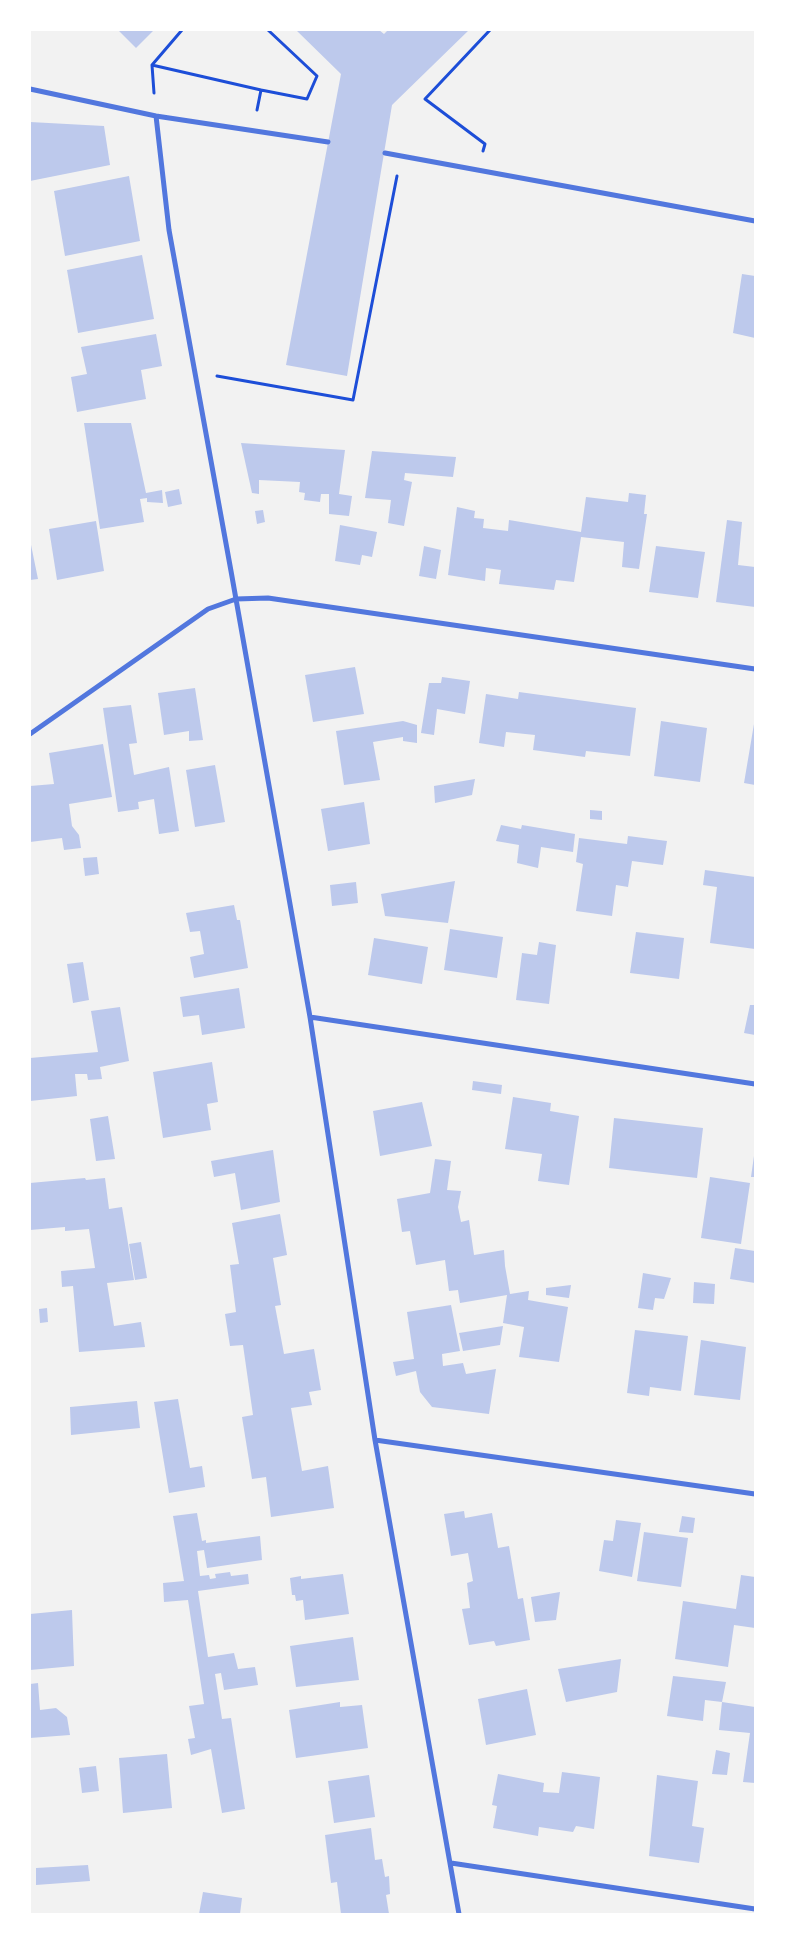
<!DOCTYPE html>
<style>
body{margin:0}
#map{position:relative;width:785px;height:1944px;overflow:hidden;background:#f2f2f2;font-family:Barlow,sans-serif}
canvas{display:block}
.frame{position:absolute;inset:0;border:31px solid #fff;pointer-events:none}
</style>
<div id="map">
<canvas width="785" height="1944"></canvas>
<div class="frame"></div>
</div>
<script>
const g = document.querySelector('canvas').getContext('2d');
g.lineJoin = 'round';
function fillPath(path, color) {
  g.fillStyle = color;
  g.fill(path, 'evenodd');
}
function poly(rows) {
  const path = new Path2D();
  for (const r of rows) {
    path.moveTo(r[0], r[1]);
    for (let i = 2; i < r.length; i += 2) path.lineTo(r[i], r[i + 1]);
  }
  return path;
}
function stroke(path, color, width, dash) {
  g.strokeStyle = color;
  g.lineWidth = width;
  g.lineCap = dash ? 'butt' : 'round';
  g.setLineDash(dash || []);
  g.stroke(path);
}
const building = poly([
 [118,30,154,30,136,48],
 [296,30,379,30,384,34,388,30,469,30,392,105,347,376,286,365,341,74],
 [30,122,104,126,110,165,30,181],
 [129,176,140,241,65,256,54,191],
 [142,255,154,319,78,333,67,270],
 [742,274,755,276,755,338,733,333],
 [156,334,162,366,141,370,146,399,77,412,71,377,87,374,81,347],
 [84,423,131,423,146,493,162,490,163,503,147,502,147,498,140,499,144,522,100,529],
 [241,443,345,450,339,494,352,496,349,516,329,514,329,494,321,494,320,502,304,500,305,493,299,492,300,482,259,480,259,494,252,493],
 [372,451,456,457,453,477,405,473,404,480,412,482,404,526,388,523,391,500,365,498],
 [179,489,182,504,168,507,165,492],
 [629,493,646,495,644,514,647,514,639,569,622,567,624,542,581,537,574,582,556,580,554,590,499,584,501,570,486,568,485,581,448,575,457,507,475,511,474,518,484,519,483,528,508,531,509,520,581,532,586,497,628,502],
 [263,510,265,522,257,524,255,511],
 [727,520,742,522,738,565,755,567,755,607,716,602],
 [96,521,104,571,57,580,49,529],
 [340,525,377,532,372,557,362,555,360,565,335,561],
 [30,540,38,579,30,580],
 [424,546,441,550,436,579,419,576],
 [656,546,705,552,698,598,649,592],
 [355,667,364,714,313,722,305,675],
 [442,677,470,681,465,714,437,709,434,735,421,733,429,683,441,683],
 [195,688,203,740,189,741,189,731,164,735,158,693],
 [519,692,636,708,630,756,586,751,585,757,533,750,535,735,506,732,504,747,479,743,486,694,518,699],
 [131,705,137,743,129,744,134,775,169,767,179,831,159,834,154,799,138,802,139,809,118,812,103,708],
 [403,721,417,725,417,743,403,741,403,737,373,742,380,780,344,785,336,731],
 [661,721,707,728,700,782,654,776],
 [754,724,755,724,755,785,744,783],
 [103,744,112,797,69,804,72,826,79,835,81,848,64,850,62,838,30,842,30,786,54,784,49,753],
 [215,765,225,822,195,827,186,770],
 [475,779,472,795,435,803,434,786],
 [364,802,370,844,328,851,321,809],
 [590,810,602,811,602,820,590,819],
 [501,825,521,829,522,825,575,834,573,852,541,847,538,868,517,863,519,845,496,841],
 [628,836,667,841,663,865,632,861,628,887,616,885,612,916,576,911,583,864,576,862,579,838,627,844],
 [97,857,99,874,85,876,83,858],
 [705,870,755,877,755,949,710,943,717,887,703,885],
 [455,881,448,923,385,916,381,894],
 [356,882,358,903,332,906,330,885],
 [234,905,237,920,240,920,248,968,194,978,190,957,204,954,200,931,190,932,186,913],
 [450,929,503,937,497,978,444,970],
 [636,932,684,938,679,979,630,973],
 [374,938,428,947,422,984,368,975],
 [539,942,556,945,549,1004,516,1000,522,953,537,955],
 [83,962,89,1000,73,1003,67,964],
 [239,988,245,1028,202,1035,199,1015,183,1017,180,997],
 [750,1005,755,1005,755,1035,744,1033],
 [120,1007,129,1061,100,1067,102,1079,88,1080,87,1074,75,1074,77,1096,30,1101,30,1058,98,1052,91,1011],
 [212,1062,218,1102,207,1104,211,1130,163,1138,153,1072],
 [473,1081,502,1085,501,1094,472,1090],
 [513,1097,551,1103,550,1111,579,1116,569,1185,538,1181,542,1154,505,1149],
 [422,1102,432,1146,380,1156,373,1111],
 [108,1116,115,1159,96,1161,90,1119],
 [614,1118,703,1128,697,1178,609,1168],
 [273,1150,280,1202,241,1210,235,1173,214,1177,211,1161],
 [754,1156,755,1156,755,1177,751,1177],
 [435,1159,451,1161,447,1190,461,1191,458,1207,461,1222,469,1220,474,1255,504,1250,505,1266,510,1294,529,1291,528,1300,568,1307,559,1362,519,1357,524,1327,503,1323,507,1295,460,1303,458,1290,449,1291,445,1260,416,1265,410,1231,402,1232,397,1199,430,1193],
 [710,1177,750,1183,741,1244,701,1238],
 [85,1178,86,1180,105,1178,109,1209,122,1207,134,1280,107,1283,114,1326,141,1322,145,1347,79,1352,73,1286,62,1287,61,1271,95,1268,89,1229,65,1231,65,1227,30,1230,30,1183],
 [280,1214,287,1255,273,1258,281,1305,275,1306,284,1354,314,1349,321,1390,309,1392,312,1405,291,1408,302,1471,328,1466,334,1508,271,1517,266,1477,252,1479,242,1417,253,1415,243,1345,230,1346,225,1314,236,1312,230,1265,239,1264,232,1223],
 [141,1242,147,1278,135,1280,129,1244],
 [735,1248,755,1251,755,1283,730,1279],
 [643,1273,671,1278,664,1299,655,1298,653,1310,638,1308],
 [694,1282,715,1284,714,1304,693,1303],
 [571,1285,569,1298,546,1295,546,1288],
 [451,1305,460,1351,442,1354,443,1366,463,1363,466,1374,496,1369,489,1414,432,1407,420,1392,416,1371,396,1376,393,1362,414,1359,407,1312],
 [47,1308,48,1322,40,1323,39,1309],
 [503,1326,500,1345,463,1351,459,1333],
 [635,1330,688,1336,681,1391,650,1387,649,1396,627,1393],
 [701,1340,746,1347,740,1400,694,1395],
 [178,1399,190,1468,202,1466,205,1487,169,1493,154,1402],
 [137,1401,140,1428,71,1435,70,1407],
 [464,1511,465,1518,492,1513,498,1548,509,1546,518,1599,523,1598,530,1640,496,1646,494,1641,469,1645,462,1609,470,1608,467,1583,473,1581,468,1553,451,1556,444,1514],
 [197,1513,202,1541,206,1540,206,1543,260,1536,262,1560,207,1568,204,1550,197,1551,200,1576,209,1575,210,1579,216,1578,215,1574,230,1572,231,1576,248,1574,249,1584,198,1591,208,1657,234,1653,238,1669,255,1667,258,1685,224,1690,221,1673,215,1674,222,1719,231,1718,245,1809,222,1813,211,1749,191,1755,188,1739,195,1738,189,1706,204,1704,188,1600,164,1602,163,1583,184,1581,173,1516],
 [682,1516,695,1518,693,1533,679,1532],
 [616,1520,641,1523,632,1577,599,1571,604,1540,613,1541],
 [644,1532,688,1538,681,1587,637,1581],
 [343,1574,349,1614,305,1620,303,1600,296,1601,295,1595,292,1595,290,1578,301,1576,301,1579],
 [741,1575,755,1577,755,1628,734,1625,728,1667,675,1659,683,1601,736,1609],
 [560,1592,556,1620,535,1622,531,1597],
 [72,1610,74,1666,30,1670,30,1614],
 [353,1637,359,1680,296,1687,290,1646],
 [621,1659,617,1692,566,1702,558,1669],
 [673,1676,726,1682,722,1702,705,1700,703,1721,667,1716],
 [38,1683,40,1710,56,1708,67,1717,70,1735,30,1738,30,1684],
 [527,1689,536,1735,486,1745,478,1699],
 [340,1702,340,1707,362,1705,368,1748,296,1758,289,1710],
 [722,1702,755,1707,755,1783,743,1782,750,1733,719,1730],
 [716,1750,730,1753,727,1775,712,1774],
 [167,1754,172,1808,123,1813,119,1758],
 [96,1766,99,1791,82,1793,79,1768],
 [562,1772,600,1777,594,1829,576,1826,573,1832,539,1827,538,1836,493,1828,497,1806,492,1805,498,1774,544,1783,543,1792,559,1793],
 [369,1775,375,1817,334,1823,328,1781],
 [657,1775,698,1781,692,1826,704,1828,699,1863,649,1856],
 [371,1828,375,1860,382,1859,385,1877,389,1876,390,1894,386,1895,389,1914,341,1914,337,1882,331,1883,325,1835],
 [88,1865,90,1881,36,1885,36,1868],
 [203,1892,242,1898,240,1914,199,1914]
]);
const path = poly([
 [152,65,261,90],
 [154,93,152,65,182,30],
 [257,110,261,90,307,99,317,76,268,30],
 [483,151,485,144,425,99,490,30],
 [217,376,353,400,397,176]
]);
const minor = poly([
 [30,89,156,116,328,142],
 [156,116,169,230,231,571,310,1017,375,1440,459,1914],
 [385,153,755,221],
 [30,734,208,609,236,599,268,598,755,669],
 [310,1017,755,1084],
 [375,1440,755,1494],
 [451,1863,755,1909]
]);
fillPath(building, '#bdc9ec');
stroke(path, '#1d4ed8', 3);
stroke(minor, '#5277de', 5);
</script>
